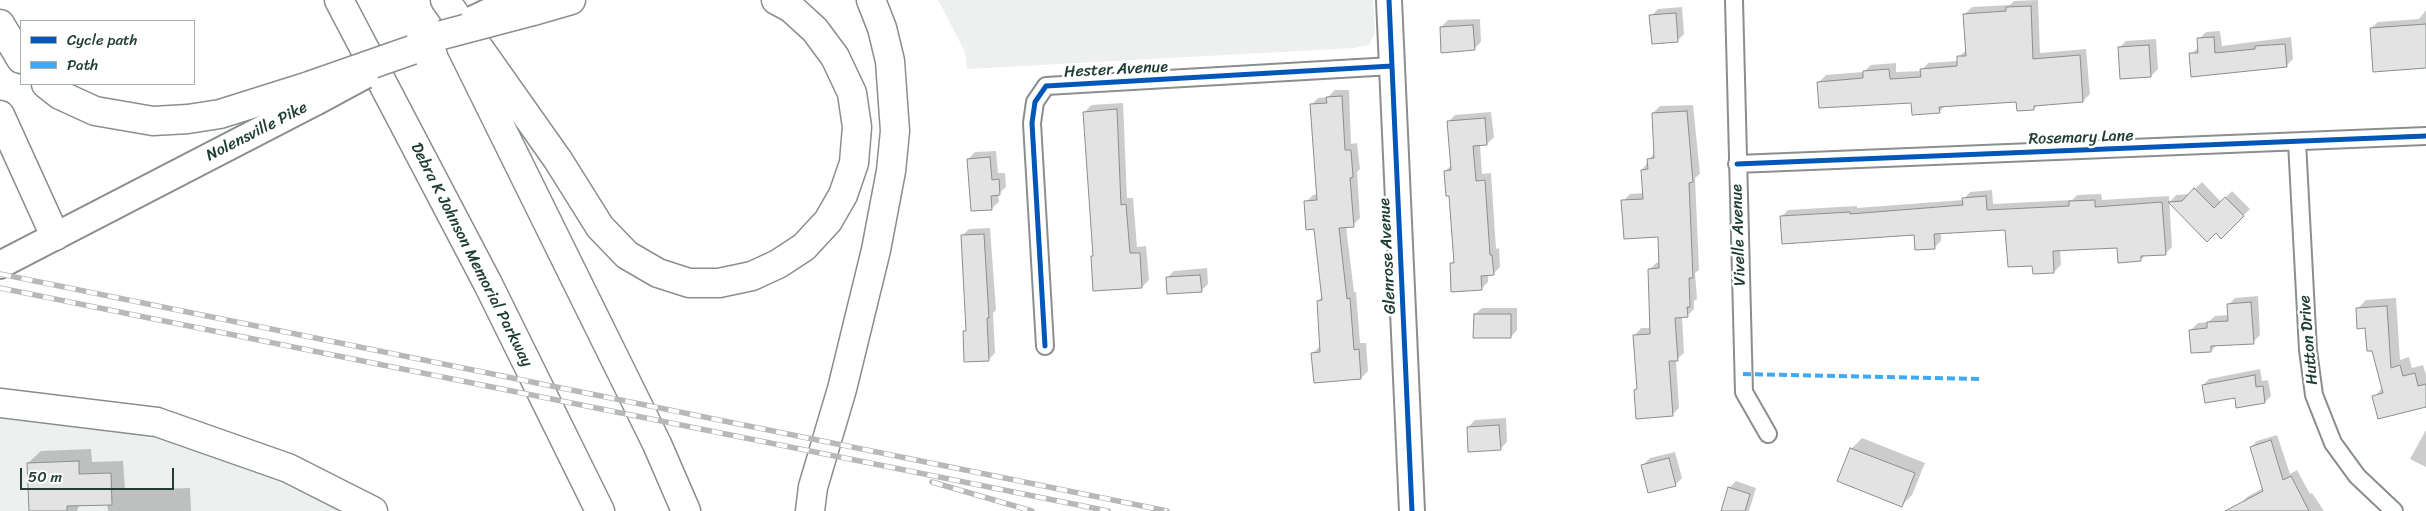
<!DOCTYPE html>
<style>
body{margin:0}
#map{position:relative;width:2426px;height:511px;overflow:hidden;background:#fff;font-family:Sriracha,sans-serif}
canvas{display:block}
.legend{position:absolute;left:20px;top:20px;width:175px;height:65px;box-sizing:border-box;background:#fff;border:1px solid #a5b1ae;margin:0;padding:6px 9px;list-style:none;font-size:15px;color:#1f3d34}
.legend li{display:flex;align-items:center;gap:10px;height:25px}
.legend b{width:25px;border:1px solid #a5b1ae}
.scale{position:absolute;left:20px;top:468px;width:154px;height:22px;box-sizing:border-box;border:2px solid #1f3d34;border-top:0;padding-left:6px;font-size:15px;line-height:18px;white-space:nowrap;color:#1f3d34;-webkit-text-stroke:4px #fff;paint-order:stroke}
</style>
<div id="map">
<canvas width="2426" height="511"></canvas>
<ul class="legend">
<li><b style="height:6px;background:#0057b8"></b>Cycle path</li>
<li><b style="height:6px;background:#3fa9f5"></b>Path</li>
</ul>
<div class="scale">50 m</div>
</div>
<script>
const g = document.querySelector('canvas').getContext('2d');
g.lineJoin = 'round';
function fillPath(path, color) {
  g.fillStyle = color;
  g.fill(path, 'evenodd');
}
function poly(rows) {
  const path = new Path2D();
  for (const r of rows) {
    path.moveTo(r[0], r[1]);
    for (let i = 2; i < r.length; i += 2) path.lineTo(r[i], r[i + 1]);
  }
  return path;
}
function stroke(path, color, width, dash) {
  g.strokeStyle = color;
  g.lineWidth = width;
  g.lineCap = dash ? 'butt' : 'round';
  g.setLineDash(dash || []);
  g.stroke(path);
}
function write(font, color, halo, rows, align = 'center') {
  g.font = font + ' Sriracha,sans-serif';
  g.lineWidth = 5;
  g.setLineDash([]);
  g.textBaseline = 'middle';
  g.strokeStyle = halo;
  g.fillStyle = color;
  for (const [text, x, y, turn = 0] of rows) {
    g.save();
    g.translate(x, y);
    g.rotate((+turn || 0) * Math.PI / 180);
    g.textAlign = isNaN(turn) ? turn : align;
    if (halo) g.strokeText(text, 0, 0);
    g.fillText(text, 0, 0);
    g.restore();
  }
}
const built = poly([
 [938,0,1373,0,1375,33,1369,45,1354,48,967,69,965,52],
 [0,403,157,422,373,511,0,511]
]);
const shadow = poly([
 [2038,0,2040,53,2086,49,2090,94,2083,101,2038,104,2034,109,2017,100,1945,106,1939,112,1912,101,1819,82,1826,75,1863,72,1871,65,1896,63,1896,72,1921,71,1928,63,1958,61,1958,57,1967,50,1965,14,1972,7,2010,5,2014,1],
 [1682,7,1684,34,1677,41,1651,16,1658,9],
 [2426,10,2426,68,2374,71,2371,28,2378,22,2419,19],
 [1480,19,1481,42,1474,49,1441,27,1448,20],
 [2220,31,2222,46,2291,37,2293,59,2286,66,2191,54,2199,47,2199,39,2206,32],
 [2156,39,2158,69,2151,76,2119,48,2126,41],
 [1335,90,1349,90,1351,144,1357,143,1360,169,1357,172,1360,218,1353,225,1346,226,1354,292,1356,292,1360,343,1366,343,1368,371,1361,378,1313,353,1320,346,1318,301,1323,296,1315,228,1306,202,1313,195,1318,194,1311,105,1318,98,1328,97],
 [1123,103,1127,198,1133,198,1137,247,1146,246,1149,280,1142,287,1092,256,1095,254,1085,112,1091,105],
 [1693,105,1700,174,1695,178,1699,270,1695,273,1697,299,1694,301,1694,309,1687,316,1682,316,1684,353,1676,360,1679,408,1672,415,1635,390,1638,387,1635,335,1641,328,1651,328,1649,270,1656,263,1660,262,1659,236,1623,201,1630,194,1644,193,1642,170,1655,152,1653,113,1660,106],
 [1491,112,1494,137,1487,144,1480,145,1482,174,1491,173,1496,249,1499,248,1500,267,1493,274,1488,275,1488,282,1481,289,1451,264,1455,260,1450,195,1445,171,1452,165,1448,122,1455,115],
 [996,151,998,173,1005,173,1006,187,998,194,999,202,992,208,968,159,975,152],
 [2202,182,2221,202,2232,191,2250,209,2221,237,2216,231,2207,240,2170,202,2176,195,2190,194],
 [1992,190,1993,204,2072,200,2077,195,2101,194,2102,200,2169,196,2172,247,2165,254,2146,255,2140,260,2118,247,2060,249,2061,265,2054,272,2033,264,2006,229,1941,232,1941,241,1934,248,1915,233,1781,217,1788,210,1857,206,1857,208,1963,200,1970,192],
 [990,228,996,310,993,313,995,353,988,360,964,332,968,328,962,236,969,229],
 [1207,268,1208,284,1201,291,1167,278,1174,271],
 [2258,296,2260,335,2253,342,2217,345,2211,351,2191,330,2198,323,2208,322,2215,316,2229,315,2228,305,2235,298],
 [2396,298,2400,360,2409,357,2412,368,2423,365,2426,375,2426,405,2374,397,2383,387,2367,327,2357,309,2366,300],
 [1482,308,1517,308,1517,330,1511,337,1475,314],
 [2260,369,2262,381,2268,380,2271,396,2265,402,2236,397,2203,385,2209,379],
 [1506,418,1507,442,1500,449,1468,427,1475,420],
 [2426,430,2426,467,2410,459],
 [2277,435,2290,474,2297,470,2310,494,2312,493,2324,511,2245,511,2241,503,2247,497,2263,488,2251,447,2257,441],
 [1862,438,1925,463,1912,495,1902,505,1839,480,1851,449],
 [91,449,92,462,123,461,125,490,190,488,191,511,108,511,107,504,79,505,77,511,30,511,28,463,41,451],
 [1675,452,1682,478,1675,485,1643,465,1650,458],
 [1736,481,1756,488,1749,511,1722,511,1729,488]
]);
const building = poly([
 [2031,6,2033,59,2080,55,2083,102,2034,106,2034,110,2017,111,2016,102,1939,107,1940,113,1912,115,1911,103,1819,108,1817,82,1863,78,1863,71,1889,69,1890,79,1921,77,1920,69,1957,66,1957,56,1966,56,1963,14,2006,11,2006,7,2031,6],
 [1676,13,1678,42,1652,44,1649,15,1676,13],
 [2426,24,2426,68,2373,72,2370,28,2426,24],
 [1473,25,1475,50,1441,53,1440,27,1473,25],
 [2214,37,2215,53,2255,49,2255,46,2285,44,2287,67,2191,77,2189,53,2198,53,2197,38,2214,37],
 [2149,45,2151,77,2120,79,2118,47,2149,45],
 [1342,96,1345,150,1351,150,1353,177,1350,178,1354,227,1339,228,1347,299,1350,298,1354,350,1359,349,1361,379,1314,383,1311,353,1320,352,1317,301,1322,300,1314,229,1306,230,1304,201,1317,200,1310,104,1327,103,1326,97,1342,96],
 [1117,109,1121,205,1126,204,1130,253,1140,253,1142,288,1093,291,1091,256,1093,256,1083,112,1117,109],
 [1687,111,1693,182,1689,183,1693,278,1689,278,1690,307,1687,307,1688,317,1675,318,1678,361,1669,361,1673,416,1636,419,1634,390,1637,389,1633,335,1650,334,1648,269,1659,268,1658,237,1624,239,1621,200,1643,199,1641,170,1648,169,1647,159,1654,158,1652,113,1687,111],
 [1485,118,1487,145,1473,146,1476,181,1485,180,1490,255,1492,255,1494,275,1481,276,1482,290,1451,292,1450,263,1454,263,1449,196,1446,196,1444,171,1451,170,1447,121,1485,118],
 [990,157,992,180,999,179,1000,195,991,196,992,210,971,211,967,159,990,157],
 [2194,188,2214,208,2225,197,2244,216,2221,239,2216,233,2207,242,2168,202,2182,201,2194,188],
 [1986,196,1987,210,2069,206,2069,201,2095,200,2095,207,2162,202,2166,255,2141,256,2141,261,2118,263,2117,248,2053,251,2054,273,2033,274,2032,266,2008,267,2005,230,1934,234,1935,249,1915,250,1914,235,1782,244,1780,216,1850,212,1850,214,1963,205,1962,198,1986,196],
 [984,234,989,318,987,318,989,361,964,362,963,331,966,331,961,235,984,234],
 [1200,275,1202,292,1167,294,1166,277,1200,275],
 [2251,302,2254,344,2211,346,2211,352,2191,353,2189,330,2207,328,2207,322,2228,321,2227,304,2251,302],
 [2387,306,2391,368,2400,365,2403,376,2415,373,2418,386,2426,384,2426,407,2378,419,2372,396,2383,393,2372,351,2367,351,2365,328,2357,329,2356,308,2387,306],
 [1474,314,1511,314,1511,338,1473,338,1474,314],
 [2255,375,2256,387,2263,386,2265,403,2236,408,2235,398,2205,403,2202,385,2255,375],
 [1499,425,1501,450,1468,452,1467,427,1499,425],
 [2271,440,2283,480,2291,476,2309,511,2225,511,2263,491,2250,447,2271,440],
 [1850,448,1915,473,1902,507,1837,481,1850,448],
 [1669,458,1676,486,1648,493,1641,465,1669,458],
 [79,461,79,474,111,473,112,505,67,506,67,511,29,511,27,463,79,461],
 [1728,487,1750,494,1745,511,1721,511,1728,487]
]);
const street = poly([
 [1734,0,1744,392,1768,434],
 [2297,142,2308,350,2314,395,2333,443,2357,476,2394,511],
 [1737,164,2426,136],
 [1045,346,1032,123,1035,102,1046,86,1392,66]
]);
const secondary = poly([
 [1389,0,1412,511]
]);
const primary = poly([
 [0,265,315,102]
]);
const highway = poly([
 [339,0,488,284,600,511],
 [445,0,558,160,600,227,627,255,658,273,689,283,719,283,752,276,778,264,804,247,828,221,843,195,854,163,857,127,852,93,835,57,815,30,791,8,776,0],
 [533,11,571,0],
 [0,24,21,59],
 [461,47,657,444,686,511],
 [46,84,60,95,95,111,153,121,188,119,220,114,309,86],
 [0,115,55,236],
 [0,403,157,422,288,468,373,511],
 [810,511,813,487,842,389,876,250,891,171,895,131,890,61,882,28,871,0]
]);
const rail = poly([
 [0,274,1167,511],
 [0,288,1108,511],
 [932,482,1032,511]
]);
const primaryBridge = poly([
 [474,19,514,0],
 [315,102,365,75]
]);
const highwayBridge = poly([
 [442,35,533,11],
 [309,86,412,50]
]);
const quiet = poly([
 [1743,374,1982,379]
]);
const cycleway = poly([
 [1389,0,1412,511],
 [1737,164,2426,136],
 [1045,346,1032,123,1035,102,1046,86,1392,66]
]);
const streetNames = [
 ["Hester Avenue",1116,70,-3],
 ["Nolensville Pike",257,132,-27],
 ["Rosemary Lane",2081,138,-2],
 ["Vivelle Avenue",1739,235,-92],
 ["Debra K Johnson Memorial Parkway",471,255,63],
 ["Glenrose Avenue",1388,256,-93],
 ["Hutton Drive",2309,340,-95]
];
fillPath(built, '#edf0ef');
fillPath(shadow, '#0003');
fillPath(building, '#e2e3e2');
stroke(building, '#898f8d', 1);
stroke(street, '#898f8d', 20);
stroke(secondary, '#898f8d', 28);
stroke(primary, '#898f8d', 30);
stroke(highway, '#898f8d', 31);
stroke(street, '#fff', 16);
stroke(secondary, '#fff', 24);
stroke(primary, '#fff', 26);
stroke(highway, '#fff', 28);
stroke(rail, '#b6b9b8', 5.5);
stroke(rail, '#fff', 4, [11]);
stroke(primaryBridge, '#898f8d', 30, []);
stroke(highwayBridge, '#898f8d', 31, []);
stroke(primaryBridge, '#fff', 26);
stroke(highwayBridge, '#fff', 28);
stroke(quiet, '#3fa9f5', 4, [8, 4]);
stroke(cycleway, '#0057b8', 5);
write('16px', '#1f3d34', '#fff', streetNames);
</script>
